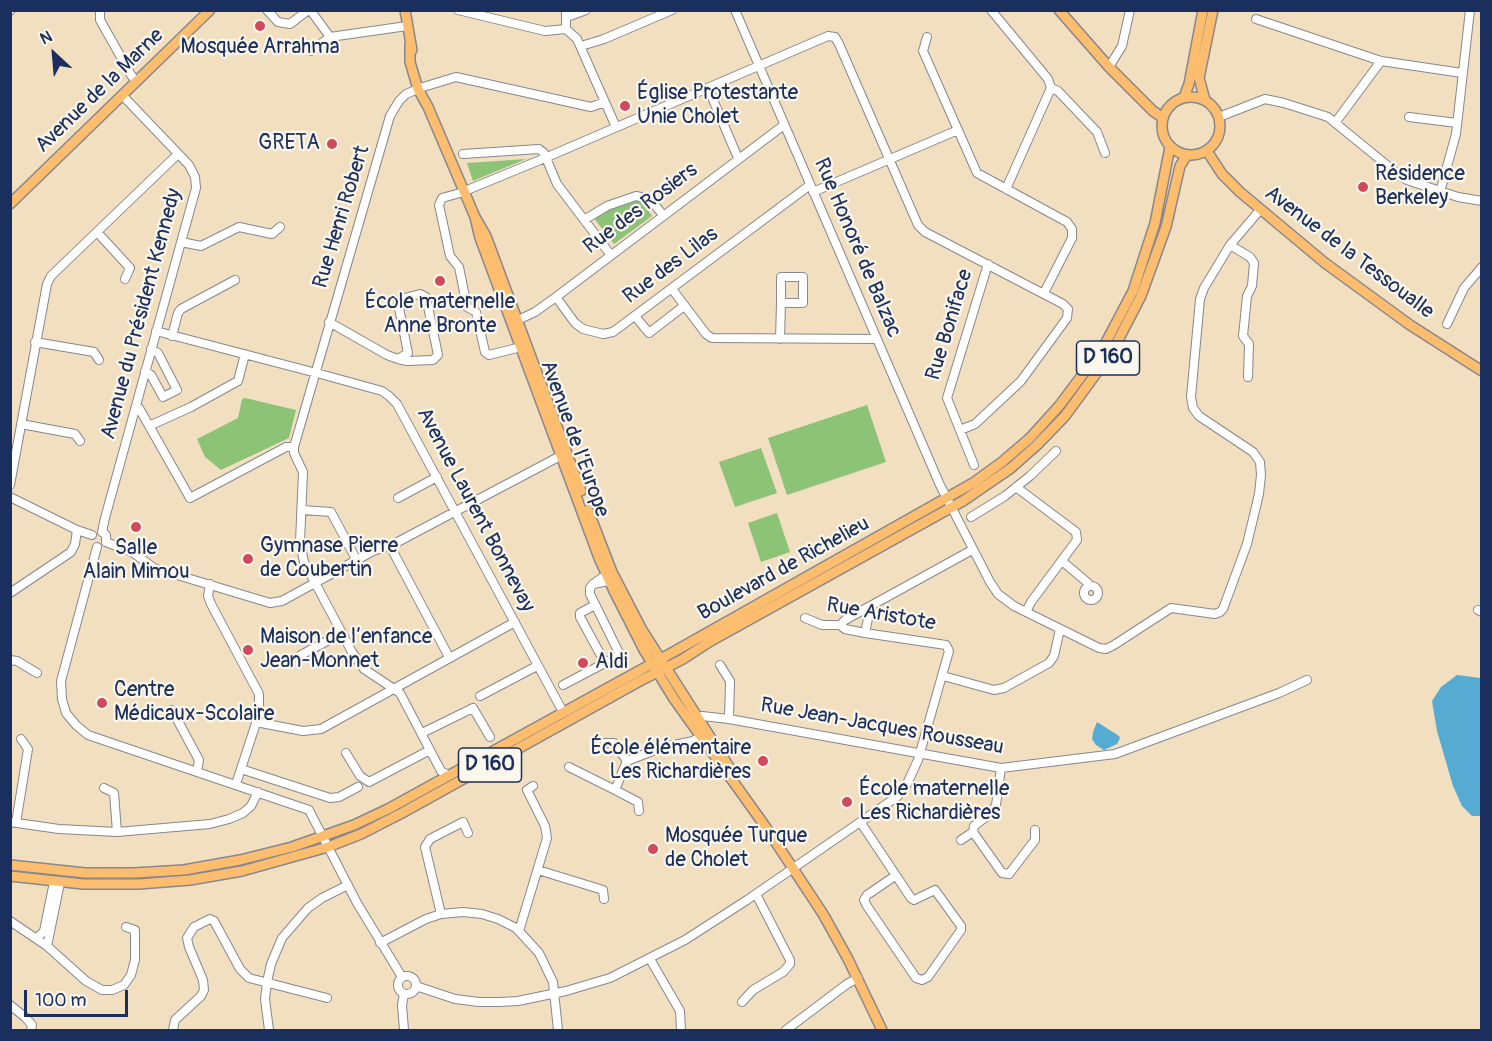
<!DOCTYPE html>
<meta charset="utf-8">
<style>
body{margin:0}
#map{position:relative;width:1492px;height:1041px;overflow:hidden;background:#f2dfc0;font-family:Pangolin,sans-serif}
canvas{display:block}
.frame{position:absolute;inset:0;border:12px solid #1b2f5e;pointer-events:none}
.north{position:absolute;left:24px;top:24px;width:60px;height:60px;-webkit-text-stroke:4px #fbf7ec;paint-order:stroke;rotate:334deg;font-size:16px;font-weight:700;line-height:24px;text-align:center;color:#1b2f5e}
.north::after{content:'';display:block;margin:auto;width:21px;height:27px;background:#1b2f5e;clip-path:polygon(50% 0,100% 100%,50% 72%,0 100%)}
.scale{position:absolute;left:24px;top:990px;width:104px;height:27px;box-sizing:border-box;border:3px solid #1b2f5e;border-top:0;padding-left:8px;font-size:18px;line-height:21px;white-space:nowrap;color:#1b2f5e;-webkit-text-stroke:4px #fbf7ec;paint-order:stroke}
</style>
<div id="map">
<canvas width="1492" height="1041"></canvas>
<div class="frame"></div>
<div class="north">N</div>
<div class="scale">100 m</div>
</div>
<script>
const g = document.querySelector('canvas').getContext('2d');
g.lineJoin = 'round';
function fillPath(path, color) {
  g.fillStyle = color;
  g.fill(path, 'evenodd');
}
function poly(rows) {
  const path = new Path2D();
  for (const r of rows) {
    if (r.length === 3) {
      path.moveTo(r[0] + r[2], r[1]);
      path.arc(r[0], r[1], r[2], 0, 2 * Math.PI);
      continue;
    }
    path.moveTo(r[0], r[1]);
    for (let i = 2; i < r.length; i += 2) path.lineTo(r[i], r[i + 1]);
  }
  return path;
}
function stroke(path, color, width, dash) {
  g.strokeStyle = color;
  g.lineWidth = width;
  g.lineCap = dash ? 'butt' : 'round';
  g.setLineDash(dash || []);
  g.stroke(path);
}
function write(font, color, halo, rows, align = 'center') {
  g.font = font + ' Pangolin,sans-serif';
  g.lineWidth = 4.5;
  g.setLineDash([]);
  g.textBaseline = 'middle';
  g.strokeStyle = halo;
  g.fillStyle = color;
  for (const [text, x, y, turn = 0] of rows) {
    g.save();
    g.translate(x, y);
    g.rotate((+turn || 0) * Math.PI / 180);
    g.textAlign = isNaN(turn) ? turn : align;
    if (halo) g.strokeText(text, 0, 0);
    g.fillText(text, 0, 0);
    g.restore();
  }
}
const green = poly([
 [526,159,473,181,467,163],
 [634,199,642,202,652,216,614,244,593,217],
 [245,398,296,410,289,438,221,470,205,457,197,439,238,418,242,399],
 [867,405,886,462,787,495,768,438],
 [761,448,777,493,735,507,719,462],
 [777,513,790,552,761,562,748,523]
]);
const water = poly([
 [1457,675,1481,678,1481,816,1472,816,1462,806,1453,786,1437,731,1432,701,1441,687],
 [1097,722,1119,736,1120,738,1117,744,1104,750,1096,745,1092,739,1093,732]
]);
const minor = poly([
 [100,10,100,20,131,75,136,81],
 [267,10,278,22,290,24,307,11,311,11,330,37],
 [458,10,545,31,566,29],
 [566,10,566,29],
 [735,10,940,485,990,582,998,594,1014,606,1099,648,1106,649,1114,645,1171,608,1215,614,1220,612,1223,609,1247,544,1259,494,1261,475,1260,462,1253,452,1199,416,1193,408,1191,397,1200,299,1204,288,1230,245,1260,210],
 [991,10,1048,79,1051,88,1006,189],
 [10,11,11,10],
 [567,17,586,10],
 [1256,19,1381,61,1462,73],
 [566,29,577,39,616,127],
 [927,37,923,51,977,173,1067,222,1072,229,1072,238,1044,293],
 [581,46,604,39,672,10],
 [311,51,330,37,407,26],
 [1109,67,1122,46,1130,10],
 [708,88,738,158],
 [1051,88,1058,91,1097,132,1105,153],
 [1219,117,1265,99,1284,103,1328,117,1399,175,1407,180,1458,197,1482,201],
 [1409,117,1457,123],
 [1335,123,1381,61],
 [463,154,539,149,544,153,557,184,610,254],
 [813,192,958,130],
 [1440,192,1456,134,1470,10],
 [584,220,607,206,636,196,650,199,663,215],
 [97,232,130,268,125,279],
 [181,242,201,246,239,227,272,234,280,227],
 [1230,245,1250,257,1254,263,1252,286,1247,296,1243,336,1249,344,1248,377],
 [672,289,706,334,712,338,876,339],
 [556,297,575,323,583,329,603,334,613,332,810,185],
 [635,316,649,333,684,306],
 [518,320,535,312,556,297,784,125],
 [329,322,387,355,398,359,407,361,433,360,438,355,426,297,420,294,401,299,398,303,408,353,398,359],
 [1447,324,1464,288,1482,267],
 [156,331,324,375,382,391,389,396,397,404,563,712],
 [172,336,178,313,181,309,235,280],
 [780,339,781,303,781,277,803,277,803,303,781,303],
 [35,342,94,352,99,360],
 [521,347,489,355,485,352,476,312,467,307,459,267,450,256,439,205,442,198,460,193,545,158,828,36,835,37,839,44,918,225,925,232,1063,304,1068,309,1067,318,1021,381,975,424,960,430],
 [145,371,151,375,163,397,177,390,158,353,151,349],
 [136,406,139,408,190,498,286,447,294,447],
 [21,424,75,434,80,441],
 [149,426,191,407,238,381,245,354],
 [974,465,947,398,988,264],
 [10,485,47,284,51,276,178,154],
 [1016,487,1076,532,1077,540,1031,602,1026,612],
 [10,497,77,530,92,535],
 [398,498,437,477],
 [302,510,331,512,356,559],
 [971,517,1005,496,1030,476,1056,451],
 [106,542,132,552,154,568,270,603,282,601,373,551,390,546,566,453],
 [106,542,106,535,102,532,105,518,196,188,195,177,189,165,122,95],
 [390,546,449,657],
 [97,547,61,681,62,699,66,713,76,725,88,735,309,810,357,903,402,977],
 [1062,561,1088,583,1089,586],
 [609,581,593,584,606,575,608,573,609,576],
 [210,584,208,596,211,604,259,694,259,714,236,784],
 [1091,593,7],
 [10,593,71,552,75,544,77,530],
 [595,605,580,613,580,617,605,663],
 [1478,610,1482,612],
 [840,625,845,620,972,550],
 [865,633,869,614,868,608],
 [301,655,342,633],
 [10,660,17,661,37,673],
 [720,665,730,681,729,719],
 [943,676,994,690,1004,688,1049,663,1054,656,1060,629],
 [563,685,620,655,590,594,590,588,593,584],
 [480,696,537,666],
 [172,710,199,760,197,771],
 [695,721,702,716,729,719,1001,768,1115,754,1279,693,1307,680],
 [256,722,303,731,321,729,515,622],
 [422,733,473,708,490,737],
 [605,743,614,743,627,761,660,748,693,741,704,734],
 [346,753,360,776,369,782,430,750],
 [569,767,615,790,627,761],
 [241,769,330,798,339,797,358,787],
 [448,775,441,771,400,693,364,669,352,652,304,562,300,542,303,472,294,453,294,447,390,116,399,101,406,94,423,87,456,77,591,107,605,102],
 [104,788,114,793,117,832],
 [615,790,638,802,639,811],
 [10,822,59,829,117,832,210,824,229,819,243,813,251,806,258,792],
 [16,823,28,749,21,739],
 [861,823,911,898,914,900,935,890,961,926,961,930,928,977,922,980,916,978,867,906,864,900,867,895,895,876],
 [973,832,1002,873,1009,874,1035,840,1035,830],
 [961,840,973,832,974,826,991,813,996,805,1001,768],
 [538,870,603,890,604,899],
 [441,914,425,847,430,839,463,822,468,833],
 [10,921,47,946,86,981,102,990,112,990,124,985,131,975,135,960,135,930,126,927],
 [519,931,547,838,545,826,527,790,533,786],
 [37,938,44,931,54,882],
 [380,943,426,919,441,914,463,912,482,914,498,919,516,928,539,953,553,982,558,1030],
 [47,946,60,883],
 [650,959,680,1011,681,1030],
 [407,985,9],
 [416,986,455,999,479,1002,500,1002,518,1001,566,991,610,978,685,940,747,900,898,796,906,786,918,760,949,651,946,645,865,633,845,629,840,625,822,625,805,618],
 [404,994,402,1005,404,1030],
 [742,1002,753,990,783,972,790,964,790,960,756,894],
 [10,1005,25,1017,32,1025,31,1030],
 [173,1030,175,1020,201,996,204,990,203,980,189,947,187,938,194,927,210,919,214,921,240,969,249,978,327,998],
 [269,1030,265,999,267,982,271,964,282,938,308,908,322,898,348,885],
 [786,1030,847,984,858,978]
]);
const major = poly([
 [405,10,412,50],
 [1059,10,1109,67,1153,111,1163,118],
 [410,44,410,62,418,89,428,107,475,217,486,236,581,491],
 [1191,126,29],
 [1184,97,1189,84,1203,10],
 [1205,100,1199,78,1213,10],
 [1207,151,1222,174,1240,192,1325,263,1410,325,1482,371],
 [10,204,210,10],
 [475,217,480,238,599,558,614,591,644,650,674,699,765,826,823,914,848,959,882,1030],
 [588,510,612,572,642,630,733,773],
 [10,865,85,873,134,873,184,870,240,860,292,847,354,825,388,809,675,651,973,483,1002,462,1030,438,1059,406,1104,346,1133,291,1155,223,1170,147],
 [10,876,83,884,139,884,190,880,242,871,328,847,361,834,402,813,638,682,683,659,709,642,963,501,1011,468,1037,445,1065,416,1112,352,1141,296,1166,227,1180,166,1187,155]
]);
const markers = [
 [260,26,6,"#d1495b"],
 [625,106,6,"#d1495b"],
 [332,144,6,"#d1495b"],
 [1363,187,6,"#d1495b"],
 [440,281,6,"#d1495b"],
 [136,527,6,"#d1495b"],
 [248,559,6,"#d1495b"],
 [248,650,6,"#d1495b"],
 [583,663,6,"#d1495b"],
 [102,703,6,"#d1495b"],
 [763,761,6,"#d1495b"],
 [847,802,6,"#d1495b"],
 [653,849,6,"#d1495b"]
];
const shields = [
 [1108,358,63],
 [490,765,63]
];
const shieldNames = [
 ["D 160",1108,358],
 ["D 160",490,765]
];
const poiNames = [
 ["Mosquée Arrahma",260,48,"center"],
 ["Église Protestante",637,94],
 ["Unie Cholet",637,118],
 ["GRETA",320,144,"right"],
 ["Résidence",1375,175],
 ["Berkeley",1375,199],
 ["École maternelle",440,303,"center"],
 ["Anne Bronte",440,327,"center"],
 ["Gymnase Pierre",260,547],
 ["de Coubertin",260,571],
 ["Salle",136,549,"center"],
 ["Alain Mimou",136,573,"center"],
 ["Maison de l’enfance",260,638],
 ["Jean-Monnet",260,662],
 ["Aldi",595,663],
 ["Centre",114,691],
 ["Médicaux-Scolaire",114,715],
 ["École élémentaire",751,749,"right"],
 ["Les Richardières",751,773,"right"],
 ["École maternelle",859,790],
 ["Les Richardières",859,814],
 ["Mosquée Turque",665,837],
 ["de Cholet",665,861]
];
const streetNames = [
 ["Avenue de la Marne",100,91,-44],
 ["Rue des Rosiers",641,209,-37],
 ["Rue Henri Robert",342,217,-73],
 ["Rue Honoré de Balzac",857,248,67],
 ["Avenue de la Tessoualle",1349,253,37],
 ["Rue des Lilas",671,266,-37],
 ["Avenue du Président Kennedy",142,314,-75],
 ["Rue Boniface",950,325,-73],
 ["Avenue de l’Europe",574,439,70],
 ["Avenue Laurent Bonnevay",475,510,62],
 ["Boulevard de Richelieu",784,569,-29],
 ["Rue Aristote",881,615,10],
 ["Rue Jean-Jacques Rousseau",882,727,10]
];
fillPath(green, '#8cc376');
fillPath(water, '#56abd2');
stroke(minor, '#86878f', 10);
stroke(major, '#86878f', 12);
stroke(minor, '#fff', 8);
stroke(major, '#fcbd6f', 9);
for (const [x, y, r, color] of markers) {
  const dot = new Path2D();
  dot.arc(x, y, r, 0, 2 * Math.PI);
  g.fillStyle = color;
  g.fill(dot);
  stroke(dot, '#fbf7ec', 2);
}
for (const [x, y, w] of shields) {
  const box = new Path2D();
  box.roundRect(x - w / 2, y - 17, w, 34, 4.5);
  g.fillStyle = '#fbf7ec';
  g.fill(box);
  stroke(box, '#1b2f5e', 1.5);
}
write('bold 20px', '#1b2f5e', null, shieldNames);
write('21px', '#1b2f5e', '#fbf7ec', poiNames, 'left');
write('21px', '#1b2f5e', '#fbf7ec', streetNames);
</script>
